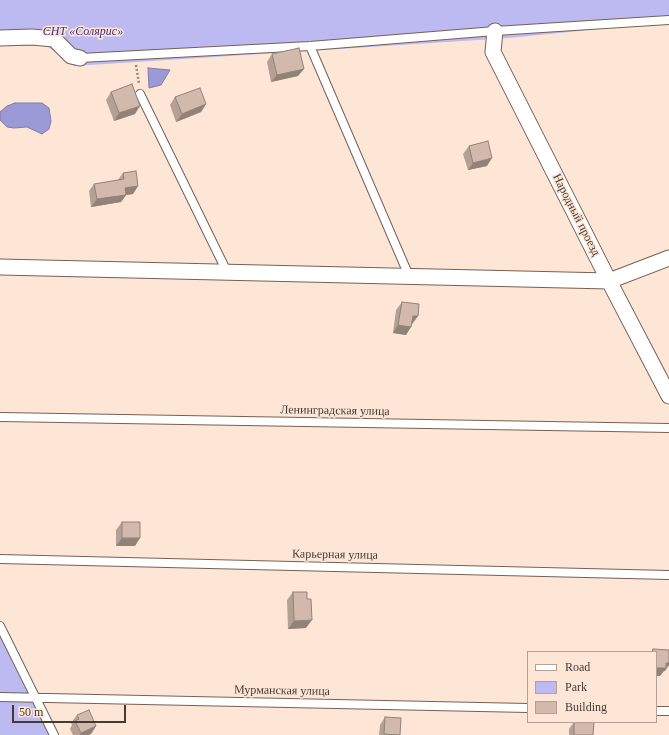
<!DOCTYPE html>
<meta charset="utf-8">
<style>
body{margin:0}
#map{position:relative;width:669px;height:735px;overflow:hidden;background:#fee6d7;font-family:"Times New Roman",serif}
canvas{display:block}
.legend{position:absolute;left:527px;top:651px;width:130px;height:72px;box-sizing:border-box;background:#fee6d7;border:1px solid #b3a196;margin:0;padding:5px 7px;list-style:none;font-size:12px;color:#433a34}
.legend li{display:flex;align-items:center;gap:8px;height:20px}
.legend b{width:20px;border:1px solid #b3a196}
.scale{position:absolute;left:12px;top:705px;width:114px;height:18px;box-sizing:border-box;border:2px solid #433a34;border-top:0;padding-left:5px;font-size:12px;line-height:14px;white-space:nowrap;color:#433a34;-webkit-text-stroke:3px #fee6d7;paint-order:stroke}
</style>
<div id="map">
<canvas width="669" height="735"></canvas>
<ul class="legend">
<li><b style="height:5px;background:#fff"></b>Road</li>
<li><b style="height:11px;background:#bcbaf1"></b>Park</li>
<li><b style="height:11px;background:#d1baac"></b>Building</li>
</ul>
<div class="scale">50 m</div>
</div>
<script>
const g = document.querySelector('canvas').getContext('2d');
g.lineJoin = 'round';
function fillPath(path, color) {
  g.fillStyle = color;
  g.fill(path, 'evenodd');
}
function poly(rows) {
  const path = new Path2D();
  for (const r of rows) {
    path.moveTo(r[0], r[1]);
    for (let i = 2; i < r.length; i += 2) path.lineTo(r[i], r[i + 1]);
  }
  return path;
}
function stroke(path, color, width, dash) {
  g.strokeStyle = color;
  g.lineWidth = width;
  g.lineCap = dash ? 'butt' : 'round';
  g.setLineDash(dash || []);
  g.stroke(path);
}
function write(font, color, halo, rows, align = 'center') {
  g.font = font + ' "Times New Roman",serif';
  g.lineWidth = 3;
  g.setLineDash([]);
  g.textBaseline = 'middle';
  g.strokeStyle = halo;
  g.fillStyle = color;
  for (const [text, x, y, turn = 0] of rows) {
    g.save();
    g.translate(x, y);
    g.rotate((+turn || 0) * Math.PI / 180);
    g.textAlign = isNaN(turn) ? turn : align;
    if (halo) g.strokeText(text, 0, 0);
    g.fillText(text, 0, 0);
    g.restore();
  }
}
const green = poly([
 [0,0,669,0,669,22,509,38,74,66,47,46,0,46],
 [0,635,51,735,0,735]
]);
const water = poly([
 [148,68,170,70,161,85,149,88,148,68],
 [15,103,42,103,49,108,51,121,49,129,42,134,27,127,14,128,7,127,0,120,0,112,7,106,15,103]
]);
const path = poly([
 [136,65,139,84]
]);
const service = poly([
 [310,46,409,276],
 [80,58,310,46,495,31,669,20],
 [140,94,227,272],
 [0,417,669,428],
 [0,559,669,575],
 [0,626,54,735],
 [0,697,528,708],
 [656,711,669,711]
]);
const minor = poly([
 [495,31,493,52,609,281,669,396],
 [0,38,32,37,54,39,71,56,80,58],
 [0,267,609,281,669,258]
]);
const wall = poly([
 [272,54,298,76,271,82,267,62],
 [111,92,135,114,114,121,106,100],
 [175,97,206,104,201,112,176,122,170,105],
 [469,146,487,166,468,170,463,154],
 [123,173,138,186,133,194,126,195,121,202,91,207,89,191,94,184,118,180],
 [402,302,418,316,412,324,406,335,393,333,396,310],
 [122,522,135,546,116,546,116,530],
 [293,592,306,628,288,629,287,600],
 [77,715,96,726,91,734,88,735,73,735,70,729,72,725,71,723],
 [385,717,400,735,379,735,380,725],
 [574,722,594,722,593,735,569,735,569,729]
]);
const shadedWall = poly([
 [304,69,298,76,271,82,277,75],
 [206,104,201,112,176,122,182,114],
 [140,106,135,114,114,121,119,113],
 [492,158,487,166,468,170,473,163],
 [138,186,133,194,126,195,121,202,91,207,97,199,125,188],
 [413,316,418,316,412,324,408,323],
 [398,325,411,327,406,335,393,333],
 [122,538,140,538,135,546,116,546],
 [312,620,306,628,288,629,294,621],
 [666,663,669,663,669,665,665,671,664,671,660,676,656,676,656,668],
 [96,726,91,734,88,735,80,735,81,733]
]);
const building = poly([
 [299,48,304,69,277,75,272,54,299,48],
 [132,84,140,106,119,113,111,92,132,84],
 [200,88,206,104,182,114,175,97,200,88],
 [488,141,492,158,473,163,469,146,488,141],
 [136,171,138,186,125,188,126,195,97,199,94,184,124,179,123,173,136,171],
 [402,302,419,304,418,316,413,316,411,327,398,325,402,302],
 [122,522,140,522,140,538,122,538,122,522],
 [293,592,307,592,307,599,311,599,312,620,294,621,293,592],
 [653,649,669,650,669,663,666,663,666,668,656,668,656,652,652,652,653,649],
 [89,710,96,726,81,733,75,721,79,719,77,715,89,710],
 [385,717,401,718,400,735,384,734,385,717],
 [574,722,594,722,593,735,574,735,574,722]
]);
const parkNames = [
 ["СНТ «Солярис»",83,32]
];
const streetNames = [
 ["Народный проезд",576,215,63],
 ["Ленинградская улица",335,411,1],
 ["Карьерная улица",335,555,1],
 ["Мурманская улица",282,691,1]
];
fillPath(green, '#bcbaf1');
fillPath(water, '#9c99d7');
stroke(water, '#817ca6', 1);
stroke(service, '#756054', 10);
stroke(minor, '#756054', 17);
stroke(path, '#97887d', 2.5, [2, 2]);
stroke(service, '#fff', 8);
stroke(minor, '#fff', 15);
fillPath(wall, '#b4a094');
fillPath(shadedWall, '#928278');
fillPath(building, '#d1baac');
stroke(building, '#928278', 1);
write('italic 12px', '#3b2f78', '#fee6d7', parkNames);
write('12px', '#433a34', '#fee6d7', streetNames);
</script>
